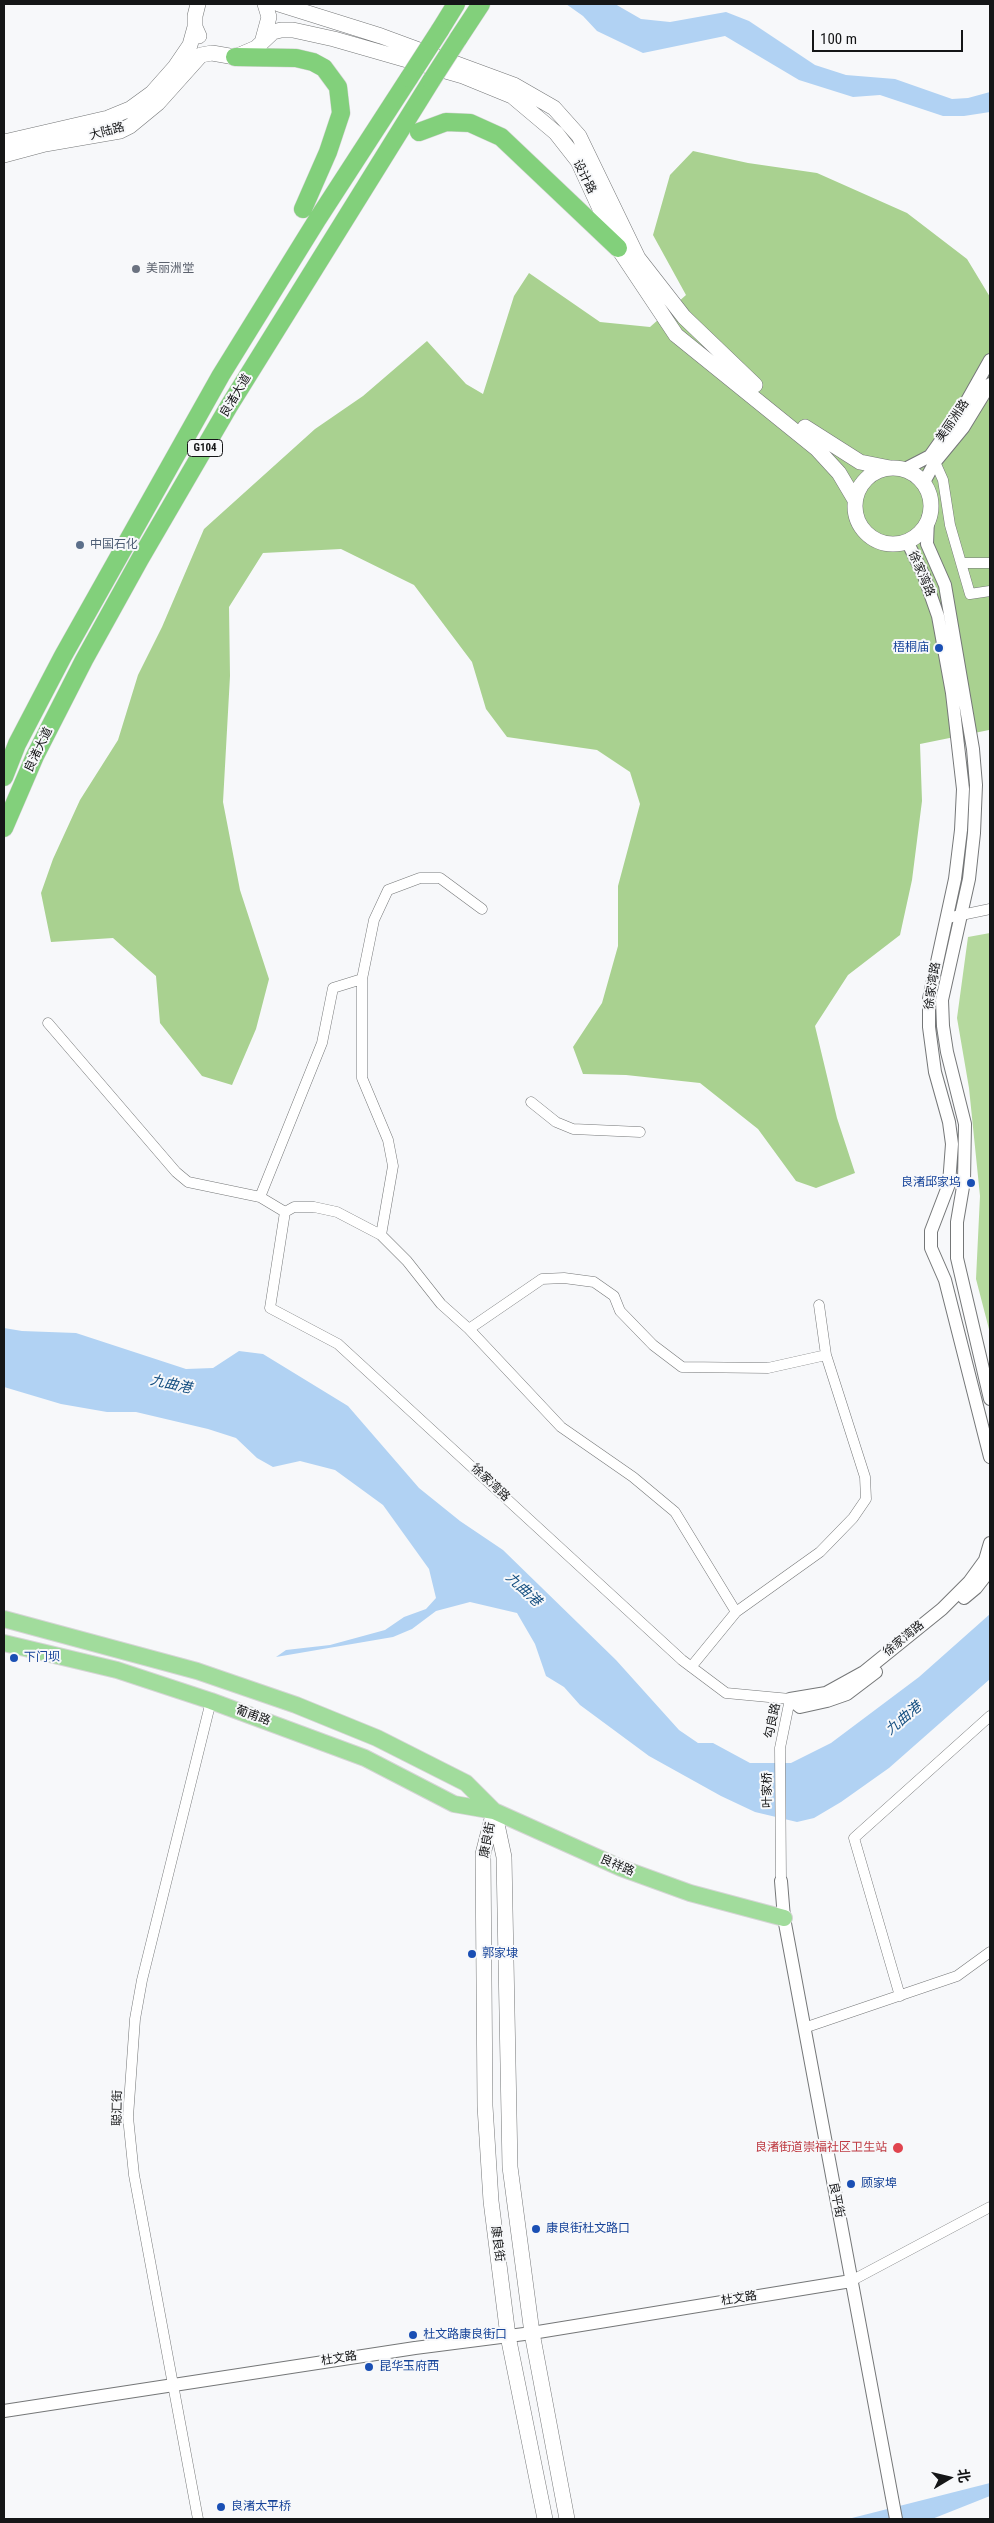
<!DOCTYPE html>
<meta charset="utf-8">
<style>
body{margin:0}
#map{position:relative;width:994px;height:2523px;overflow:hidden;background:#f7f8fa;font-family:"Roboto Condensed","Noto Sans SC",sans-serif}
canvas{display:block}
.frame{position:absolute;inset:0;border:5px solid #151617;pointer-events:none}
.north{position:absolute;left:924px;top:2453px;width:50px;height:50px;-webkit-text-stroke:4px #f7f8fa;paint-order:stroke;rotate:81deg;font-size:14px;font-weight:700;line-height:20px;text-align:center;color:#151617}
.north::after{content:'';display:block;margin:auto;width:18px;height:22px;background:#151617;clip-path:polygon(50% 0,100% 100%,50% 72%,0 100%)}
.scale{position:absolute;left:812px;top:30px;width:151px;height:22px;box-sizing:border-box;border:2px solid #151617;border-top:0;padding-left:6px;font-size:15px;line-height:18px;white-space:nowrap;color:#151617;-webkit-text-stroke:4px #f7f8fa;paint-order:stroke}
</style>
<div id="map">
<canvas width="994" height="2523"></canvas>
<div class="frame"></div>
<div class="north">北</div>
<div class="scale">100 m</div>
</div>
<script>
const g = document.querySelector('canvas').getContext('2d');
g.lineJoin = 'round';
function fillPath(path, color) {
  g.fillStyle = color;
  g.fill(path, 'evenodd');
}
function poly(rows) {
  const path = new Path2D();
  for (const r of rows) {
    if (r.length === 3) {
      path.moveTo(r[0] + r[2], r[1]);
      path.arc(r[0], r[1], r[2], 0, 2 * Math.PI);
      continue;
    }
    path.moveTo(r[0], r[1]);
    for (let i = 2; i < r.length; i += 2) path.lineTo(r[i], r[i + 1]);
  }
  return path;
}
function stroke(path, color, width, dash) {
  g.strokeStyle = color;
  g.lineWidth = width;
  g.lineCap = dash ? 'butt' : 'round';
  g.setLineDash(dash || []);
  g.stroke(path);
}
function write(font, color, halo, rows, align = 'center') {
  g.font = font + ' "Roboto Condensed","Noto Sans SC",sans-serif';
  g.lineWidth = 4;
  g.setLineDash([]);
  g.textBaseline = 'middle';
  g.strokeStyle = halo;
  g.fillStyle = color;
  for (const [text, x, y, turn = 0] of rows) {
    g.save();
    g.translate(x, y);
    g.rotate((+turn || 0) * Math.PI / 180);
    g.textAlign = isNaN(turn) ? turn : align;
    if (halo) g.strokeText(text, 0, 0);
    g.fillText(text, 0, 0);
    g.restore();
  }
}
const green = poly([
 [990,933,990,1333,976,1279,980,1196,969,1088,957,1018,968,937]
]);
const forest = poly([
 [693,151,748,163,817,173,907,213,967,259,990,297,990,732,989,730,920,744,922,801,912,880,900,935,848,975,815,1026,837,1118,855,1173,816,1188,796,1181,758,1129,700,1083,626,1075,583,1074,573,1047,602,1003,618,946,618,886,640,804,630,772,597,750,507,737,486,709,472,662,414,585,341,549,263,553,229,607,230,676,223,802,240,890,269,979,256,1029,232,1085,202,1076,160,1023,156,976,113,938,51,942,41,893,53,859,80,800,118,740,138,675,162,627,204,529,315,429,363,396,427,341,466,384,483,394,514,296,529,273,600,322,650,327,686,295,653,235,670,175]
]);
const water = poly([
 [566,4,615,4,641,19,670,22,726,12,749,21,815,65,846,75,895,79,952,99,968,98,990,92,990,112,964,116,943,116,880,95,853,97,799,80,725,36,643,53,597,31,583,16],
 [4,1328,22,1331,76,1333,186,1369,213,1368,239,1351,263,1354,348,1406,419,1488,460,1521,503,1550,616,1660,679,1730,698,1743,713,1743,750,1763,791,1763,831,1743,919,1677,990,1614,990,1679,889,1768,841,1802,814,1818,797,1822,755,1812,721,1796,649,1756,580,1705,564,1687,546,1676,535,1644,517,1613,470,1602,436,1611,412,1629,393,1637,276,1657,286,1650,330,1645,385,1630,404,1617,426,1609,436,1598,429,1569,383,1505,335,1470,300,1461,273,1467,257,1458,236,1438,208,1429,136,1412,107,1412,61,1404,4,1387],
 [990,2483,990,2496,932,2519,848,2519]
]);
const minor = poly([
 [935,462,943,480,950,525,970,594,990,591],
 [961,563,990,563],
 [947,918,990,909],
 [48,1023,176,1172,188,1182,260,1197,285,1212,294,1207,314,1207,337,1212,381,1235,407,1261,441,1304,469,1329,561,1427,633,1477,675,1512,736,1612],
 [531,1102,556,1122,573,1129,640,1132],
 [260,1197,322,1043,333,988,362,979],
 [285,1212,270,1308,338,1344,682,1660,726,1693,790,1699,780,1748,781,1881],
 [381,1235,393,1166,388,1140,362,1078,362,979,374,920,388,890,420,878,440,878,482,909],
 [469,1329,542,1279,564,1278,594,1282,614,1296,620,1311,653,1345,682,1367,768,1368,826,1355],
 [691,1667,736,1612,820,1552,853,1518,866,1499,865,1477,826,1355,819,1305],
 [900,1996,854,1838,990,1716],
 [804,2028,957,1976,990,1952],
 [851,2281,990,2207],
 [198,2519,134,2175,128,2117,135,2019,142,1980,211,1701]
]);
const tertiary = poly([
 [903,470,930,456,959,415,990,360],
 [923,484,935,462,963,428,990,384],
 [928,518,927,544,945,585,973,749,976,785,974,833,969,879,942,1000,943,1026,947,1052,965,1124,964,1181,957,1222,957,1258,990,1399],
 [907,541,924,576,938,616,952,693,963,789,961,830,955,879,929,999,929,1027,935,1072,949,1122,952,1144,949,1184,931,1231,931,1248,945,1280,990,1457],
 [964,1598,976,1588,990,1570],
 [790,1699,826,1693,864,1672,942,1609,969,1582,985,1560,990,1543],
 [790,1699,800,1707,827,1701,847,1694,876,1672],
 [781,1881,784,1918,896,2519],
 [4,2411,415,2348,532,2333,851,2281]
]);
const secondary = poly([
 [198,4,195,16,195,27,199,36],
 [279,4,381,36,514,85,554,108,579,136,638,258,684,317,755,385],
 [263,39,269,17,265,4],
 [4,142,108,118,130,109,152,93,175,67,190,45,195,27],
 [4,155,45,144,120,131,130,126,158,103,201,55,212,53,235,57,256,48,273,32,281,30,293,30,334,39,463,76,512,96,556,133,578,161,618,248,676,335,817,449,839,473,855,500],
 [805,427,860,462,890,468],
 [893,506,38],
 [494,1811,483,1854,485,2106,491,2201,508,2336,545,2519],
 [495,1815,504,1857,510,2167,532,2333,567,2519]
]);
const primary = poly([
 [4,1619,197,1671,296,1705,377,1738,466,1783,494,1811,621,1868,690,1893,784,1918],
 [4,1643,117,1670,211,1701,365,1758,454,1804,494,1811]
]);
const trunk = poly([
 [440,30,456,4],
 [458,39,481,4],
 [235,57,296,58,313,62,324,68,338,87,341,113,328,152,303,209],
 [419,132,446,122,470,123,501,137,618,248],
 [4,777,17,744,63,656,221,375,317,220,409,78],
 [4,828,35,756,84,660,140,559,229,406,431,81]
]);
const trunkBridge = poly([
 [409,78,440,30],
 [431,81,458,39]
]);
const markers = [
 [136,269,5,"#6b7280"],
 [80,545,5,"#5c6f8a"],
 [939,648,5,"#1a4fb4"],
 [971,1183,5,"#1a4fb4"],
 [14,1658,5,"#1a4fb4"],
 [472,1954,5,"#1a4fb4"],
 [898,2148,6,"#e0444e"],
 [851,2184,5,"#1a4fb4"],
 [536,2229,5,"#1a4fb4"],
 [413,2335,5,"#1a4fb4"],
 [369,2367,5,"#1a4fb4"],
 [221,2507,5,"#1a4fb4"]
];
const shields = [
 [205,448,35]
];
const shieldNames = [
 ["G104",205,448]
];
const streetNames = [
 ["大陆路",107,132,-15],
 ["设计路",584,177,63],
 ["良渚大道",236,396,-59],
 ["美丽洲路",953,421,-56],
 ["徐家湾路",921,574,67],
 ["良渚大道",39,750,-64],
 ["徐家湾路",933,986,-81],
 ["徐家湾路",490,1483,43],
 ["徐家湾路",904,1639,-39],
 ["葡甫路",253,1716,20],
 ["勾良路",773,1721,-78],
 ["叶家桥",768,1790,-91],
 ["康良街",488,1840,-79],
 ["良祥路",617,1866,23],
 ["聪汇街",118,2108,-89],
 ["良平街",836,2200,79],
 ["康良街",497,2244,83],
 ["杜文路",739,2299,-9],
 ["杜文路",339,2359,-9]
];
const worshipNames = [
 ["美丽洲堂",146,269]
];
const serviceNames = [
 ["中国石化",90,545]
];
const transitNames = [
 ["梧桐庙",929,648,"right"],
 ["良渚邱家坞",961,1183,"right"],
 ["下门坝",24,1658],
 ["郭家埭",482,1954],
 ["顾家埠",861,2184],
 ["康良街杜文路口",546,2229],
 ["杜文路康良街口",423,2335],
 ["昆华玉府西",379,2367],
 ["良渚太平桥",231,2507]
];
const healthNames = [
 ["良渚街道崇福社区卫生站",887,2148]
];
const waterNames = [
 ["九曲港",171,1385,12],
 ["九曲港",523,1590,43],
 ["九曲港",904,1719,-40]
];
fillPath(green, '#b5d99e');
fillPath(forest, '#a9d190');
fillPath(water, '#b1d2f3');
stroke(minor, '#757778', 11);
stroke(tertiary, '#757778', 14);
stroke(secondary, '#757778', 16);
stroke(primary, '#d5d5d5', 18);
stroke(trunk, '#d5d5d5', 19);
stroke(minor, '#fff', 10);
stroke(tertiary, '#fff', 12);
stroke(secondary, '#fff', 15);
stroke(primary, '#a1dc9c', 16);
stroke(trunk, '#82d07b', 18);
stroke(trunkBridge, '#d5d5d5', 19, []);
stroke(trunkBridge, '#82d07b', 18);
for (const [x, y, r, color] of markers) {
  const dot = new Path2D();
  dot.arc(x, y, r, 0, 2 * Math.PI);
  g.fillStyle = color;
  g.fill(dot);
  stroke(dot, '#f7f8fa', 2);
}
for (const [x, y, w] of shields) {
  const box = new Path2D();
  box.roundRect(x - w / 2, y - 8.5, w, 17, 4);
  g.fillStyle = '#f7f8fa';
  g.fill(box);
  stroke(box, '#151617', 1);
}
write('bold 11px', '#151617', null, shieldNames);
write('12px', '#151617', '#f7f8fa', streetNames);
write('12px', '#5b616d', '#f7f8fa', worshipNames, 'left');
write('12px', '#4e5e75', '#f7f8fa', serviceNames, 'left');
write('12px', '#164399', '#f7f8fa', transitNames, 'left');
write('12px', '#be3a42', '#f7f8fa', healthNames, 'right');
write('italic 14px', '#154f81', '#f7f8fa', waterNames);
</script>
